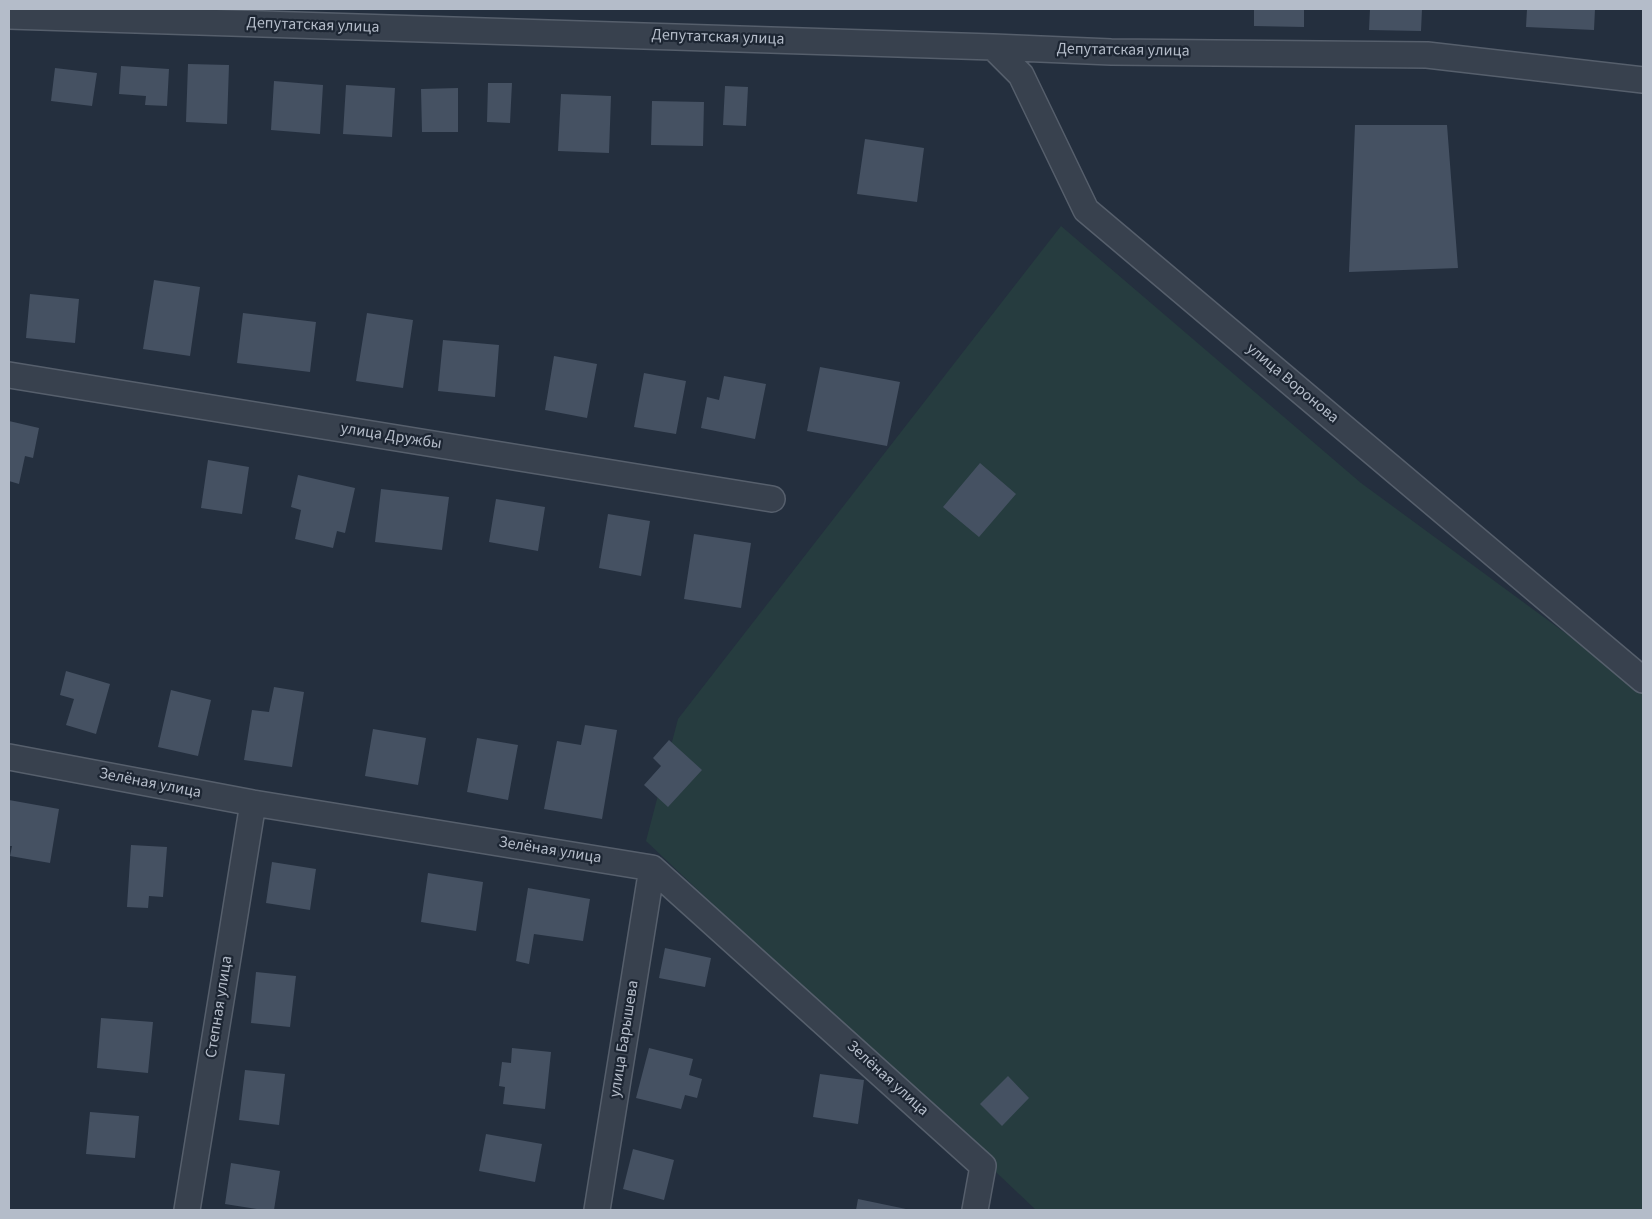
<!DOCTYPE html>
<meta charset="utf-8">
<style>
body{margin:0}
#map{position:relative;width:1652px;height:1219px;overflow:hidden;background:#242f3e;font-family:"Source Sans 3",sans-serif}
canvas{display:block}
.frame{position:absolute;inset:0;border:10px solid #b4bcc9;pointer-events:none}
</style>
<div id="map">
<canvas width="1652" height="1219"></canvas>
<div class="frame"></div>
</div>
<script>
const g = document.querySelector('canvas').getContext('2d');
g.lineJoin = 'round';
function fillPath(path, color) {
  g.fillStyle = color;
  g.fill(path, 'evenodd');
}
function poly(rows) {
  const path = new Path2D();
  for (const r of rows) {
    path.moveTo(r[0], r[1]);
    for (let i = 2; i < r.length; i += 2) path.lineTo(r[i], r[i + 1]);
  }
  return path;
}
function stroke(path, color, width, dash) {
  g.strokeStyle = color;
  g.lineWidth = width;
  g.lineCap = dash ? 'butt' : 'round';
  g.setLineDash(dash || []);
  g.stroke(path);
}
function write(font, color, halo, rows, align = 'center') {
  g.font = font + ' "Source Sans 3",sans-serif';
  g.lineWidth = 4.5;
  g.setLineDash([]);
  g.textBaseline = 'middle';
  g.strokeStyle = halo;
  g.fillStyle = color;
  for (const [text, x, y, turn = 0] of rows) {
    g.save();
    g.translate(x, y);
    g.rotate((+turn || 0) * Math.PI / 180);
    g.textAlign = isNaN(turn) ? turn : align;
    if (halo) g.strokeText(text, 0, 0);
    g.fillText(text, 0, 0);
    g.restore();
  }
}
const green = poly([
 [1061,226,1361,483,1643,690,1643,1210,1036,1210,646,841,678,719]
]);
const building = poly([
 [1254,9,1304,9,1304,27,1254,26],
 [1370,9,1422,9,1421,31,1369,30],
 [1527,9,1595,9,1594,30,1526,27],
 [188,64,229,65,227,124,186,122],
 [121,66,169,69,167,106,145,105,146,96,119,94],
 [55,68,97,73,92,106,51,101],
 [274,81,323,85,320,134,271,130],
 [488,83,512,83,510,123,487,122],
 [346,85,395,88,392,137,343,134],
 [725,86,748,87,746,126,723,125],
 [458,88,458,132,422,132,421,89],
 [561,94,611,96,609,153,558,151],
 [652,101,704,102,703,146,651,145],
 [1355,125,1447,125,1458,268,1349,272],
 [865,139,924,148,917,202,857,194],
 [154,280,200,287,190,356,143,349],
 [30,294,79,299,75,343,26,338],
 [243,313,316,322,310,372,237,363],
 [367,313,413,320,403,388,356,381],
 [443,340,499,345,495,397,438,391],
 [554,356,597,364,587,418,545,410],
 [820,367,900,382,887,446,807,431],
 [644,373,686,381,676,434,634,427],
 [724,376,766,384,755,439,701,428,707,397,719,400],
 [9,421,39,428,33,458,25,456,19,484,9,481],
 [208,460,249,467,242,514,201,508],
 [980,463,1016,494,979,537,943,507],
 [298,475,355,488,345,533,337,531,333,548,295,539,301,510,291,507],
 [381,489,449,497,442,550,375,542],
 [496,499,545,507,538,551,489,542],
 [608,514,650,521,641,576,599,568],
 [694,534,751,543,741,608,684,599],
 [66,671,110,684,96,734,66,725,74,699,60,695],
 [274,687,304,692,292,767,244,760,252,710,269,712],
 [171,690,211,700,198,756,158,747],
 [585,725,617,730,602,819,544,809,557,741,581,745],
 [373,729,426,738,418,785,365,776],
 [477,738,518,745,508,800,467,792],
 [669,740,702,770,668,807,644,785,661,766,653,758],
 [9,800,59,809,50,863,10,856,12,846,9,846],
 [131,845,167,847,163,897,149,896,148,908,127,907],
 [272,862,316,869,310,910,266,903],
 [428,873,483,882,476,931,421,922],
 [528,888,590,899,583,941,534,934,529,964,516,961],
 [665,948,711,958,705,987,659,978],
 [256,972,296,976,290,1027,251,1023],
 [101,1018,153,1022,148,1073,97,1068],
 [512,1048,551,1052,545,1109,503,1104,505,1087,499,1086,502,1062,511,1063],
 [649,1048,693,1059,689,1075,702,1079,697,1098,685,1095,681,1109,636,1098],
 [245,1070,285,1074,279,1125,239,1120],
 [820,1074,864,1080,858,1124,813,1117],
 [1008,1076,1029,1098,1002,1126,980,1104],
 [90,1112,139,1116,135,1158,86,1154],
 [486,1134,542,1144,535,1182,479,1171],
 [633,1149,674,1160,664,1200,623,1189],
 [231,1163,280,1171,274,1210,263,1210,225,1204],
 [858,1199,906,1209,906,1210,856,1210]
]);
const street = poly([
 [9,16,993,47,1111,52,1427,55,1643,80],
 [993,47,1021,75,1086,210,1643,680],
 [9,375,772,499],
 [9,757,253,803,652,868,983,1166,975,1210],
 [187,1210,253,803],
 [597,1210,652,868]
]);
const streetNames = [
 ["Депутатская улица",313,26,2],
 ["Депутатская улица",718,38,2],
 ["Депутатская улица",1123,51,1],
 ["улица Воронова",1292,384,40],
 ["улица Дружбы",391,437,9],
 ["Зелёная улица",150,784,11],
 ["Зелёная улица",550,851,9],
 ["Степная улица",220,1007,-81],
 ["улица Барышева",625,1039,-81],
 ["Зелёная улица",887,1079,42]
];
fillPath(green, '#263c3f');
fillPath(building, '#455162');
stroke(street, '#565f6c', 28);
stroke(street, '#38414e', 25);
write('16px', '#b4bcc9', '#1d2633', streetNames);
</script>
